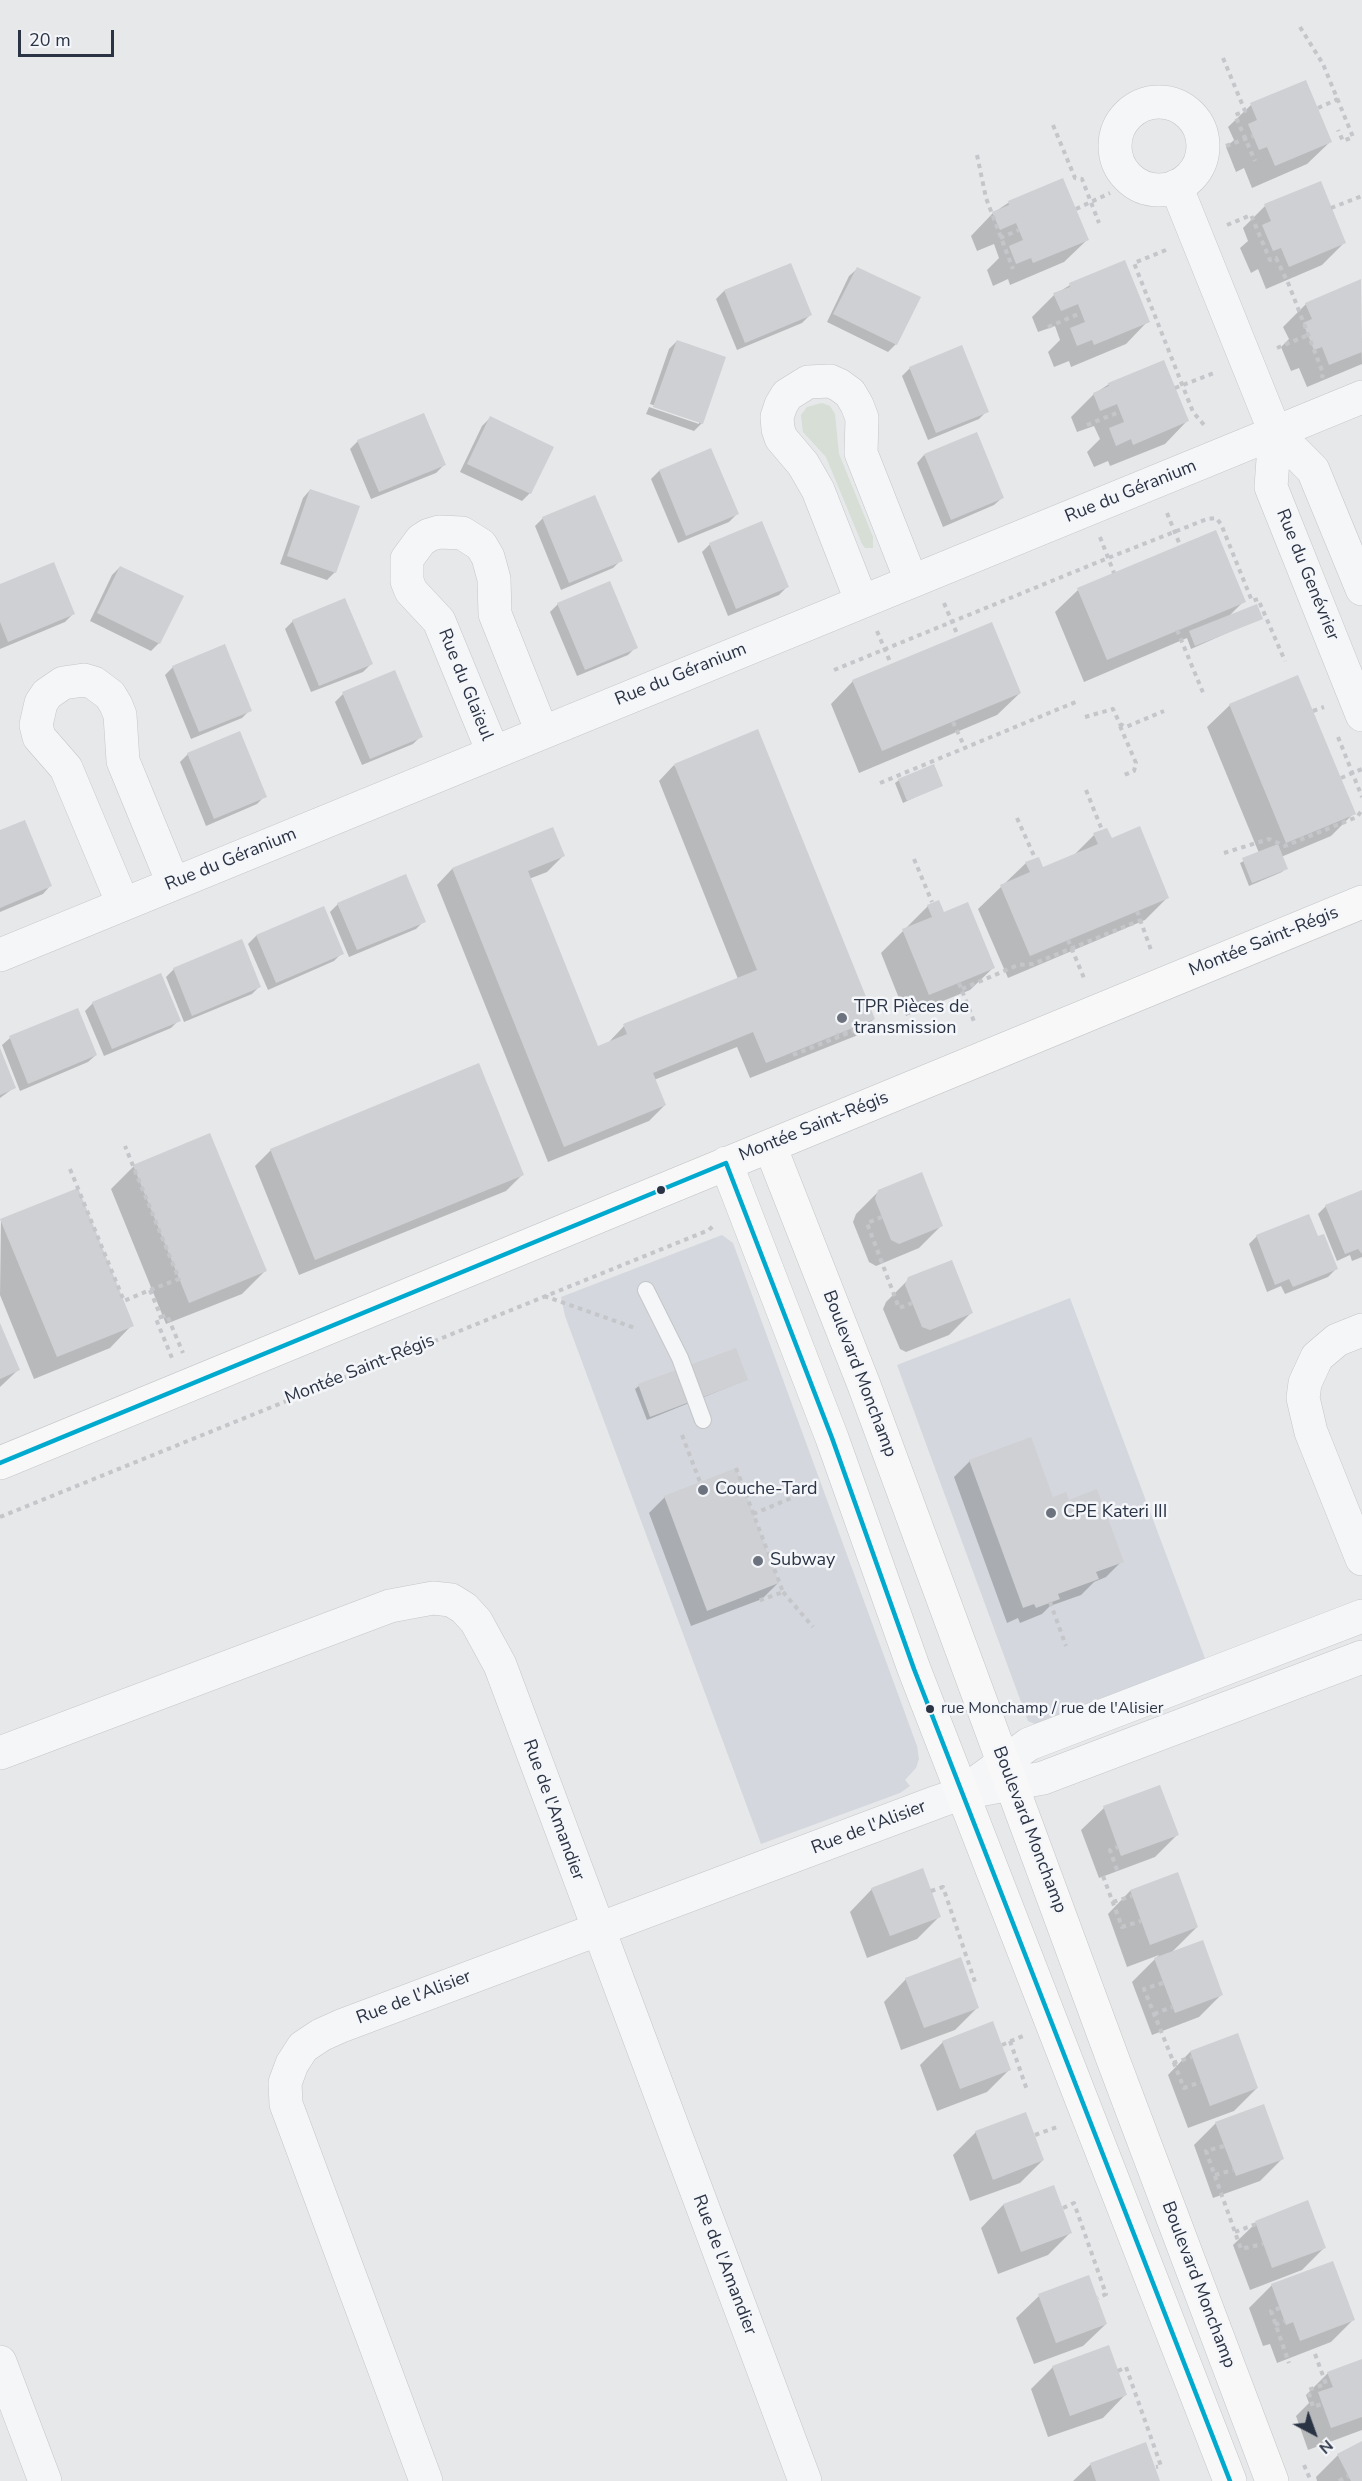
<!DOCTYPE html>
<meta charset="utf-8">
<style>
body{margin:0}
#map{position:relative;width:1362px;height:2481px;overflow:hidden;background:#e6e8ea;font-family:"Nunito Sans",sans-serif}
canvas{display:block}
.north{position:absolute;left:1284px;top:2403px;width:60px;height:60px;-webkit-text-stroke:4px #f4f6f9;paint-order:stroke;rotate:139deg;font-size:16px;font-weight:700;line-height:24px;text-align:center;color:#2b3445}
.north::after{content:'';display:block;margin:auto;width:21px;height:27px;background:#2b3445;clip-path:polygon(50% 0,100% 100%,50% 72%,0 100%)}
.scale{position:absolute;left:18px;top:30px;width:96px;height:27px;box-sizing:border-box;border:3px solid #2b3445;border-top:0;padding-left:8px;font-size:18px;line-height:21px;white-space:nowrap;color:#2b3445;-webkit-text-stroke:4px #f4f6f9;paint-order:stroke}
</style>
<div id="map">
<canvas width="1362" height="2481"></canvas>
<div class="north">N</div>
<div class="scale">20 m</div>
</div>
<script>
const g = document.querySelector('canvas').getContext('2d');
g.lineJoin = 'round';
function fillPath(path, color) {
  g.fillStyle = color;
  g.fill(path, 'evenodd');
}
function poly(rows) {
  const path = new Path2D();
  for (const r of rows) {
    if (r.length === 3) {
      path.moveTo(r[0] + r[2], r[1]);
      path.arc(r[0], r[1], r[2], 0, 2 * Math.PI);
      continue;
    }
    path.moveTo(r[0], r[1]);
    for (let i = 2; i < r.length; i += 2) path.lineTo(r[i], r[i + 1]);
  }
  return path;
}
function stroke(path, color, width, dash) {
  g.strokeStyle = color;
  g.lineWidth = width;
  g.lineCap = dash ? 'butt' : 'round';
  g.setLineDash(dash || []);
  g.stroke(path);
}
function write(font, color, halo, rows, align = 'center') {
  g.font = font + ' "Nunito Sans",sans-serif';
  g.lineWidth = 5;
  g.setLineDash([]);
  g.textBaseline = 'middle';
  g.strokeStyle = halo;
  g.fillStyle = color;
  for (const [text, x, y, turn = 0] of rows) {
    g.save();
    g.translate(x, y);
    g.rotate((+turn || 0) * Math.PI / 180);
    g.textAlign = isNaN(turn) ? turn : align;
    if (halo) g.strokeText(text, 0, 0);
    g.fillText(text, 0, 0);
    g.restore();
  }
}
const built = poly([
 [722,1235,733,1243,917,1746,919,1759,916,1768,905,1780,910,1786,900,1793,761,1844,565,1316,561,1297],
 [1070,1298,1206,1661,1035,1724,1028,1721,897,1365]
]);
const green = poly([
 [822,403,830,406,835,414,839,454,873,537,873,548,865,548,862,544,826,457,803,432,801,415,807,407]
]);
const shadow = poly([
 [1251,105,1330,142,1307,164,1252,188,1244,168,1236,172,1226,147,1234,140,1228,127],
 [1063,180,1087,240,1064,262,1010,285,1008,279,993,286,987,270,999,258,994,244,977,251,971,236,993,213,1008,203],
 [1265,206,1344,243,1322,265,1266,289,1258,269,1251,273,1240,248,1248,241,1243,228],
 [790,265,810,315,802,323,737,350,716,299,724,291],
 [857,269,896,344,888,352,827,322,849,276],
 [1360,281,1362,364,1307,387,1299,368,1291,371,1281,347,1289,339,1283,327,1306,304],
 [1070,285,1148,321,1126,344,1071,367,1069,361,1054,367,1048,352,1060,340,1055,326,1038,332,1032,317,1054,295],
 [677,341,702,423,694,431,646,414,649,407,699,424,699,421,650,404,669,349],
 [910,368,987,411,979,419,928,440,902,376],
 [1109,384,1187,421,1165,444,1110,466,1108,461,1094,467,1087,452,1100,439,1094,426,1077,432,1071,417,1094,394],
 [490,418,530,493,522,501,460,472,482,426],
 [358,441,444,465,436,473,371,499,350,449],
 [711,450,737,514,729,522,678,543,651,479,659,471],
 [924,455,1002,498,994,505,943,527,917,463],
 [310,490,335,572,327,580,280,564,303,498],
 [543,518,621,560,613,568,561,590,535,526],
 [1215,532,1244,601,1229,616,1261,618,1191,649,1187,638,1084,682,1055,612,1078,590],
 [710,544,787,587,779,595,728,616,702,552],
 [120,567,159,643,151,651,90,621,112,575],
 [0,586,73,614,65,622,0,649],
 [558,604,636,647,628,655,577,676,550,612],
 [293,621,371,664,363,672,311,692,285,629],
 [173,667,250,710,242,718,191,739,165,675],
 [853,681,1020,693,997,715,859,773,831,704],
 [343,694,421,736,413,744,362,765,335,702],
 [1230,705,1354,813,1331,836,1281,857,1286,868,1282,872,1249,886,1240,863,1259,853,1207,727],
 [188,754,265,796,257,804,206,826,180,762],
 [674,765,874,1019,858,1035,750,1078,737,1047,654,1080,665,1105,649,1121,548,1162,437,885,452,869,552,829,563,856,547,872,529,879,597,1047,608,1043,624,1026,738,979,659,781],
 [899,780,941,785,903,803,895,783],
 [0,832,50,886,43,894,0,912],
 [1094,835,1111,840,1168,897,1145,920,1008,978,978,909,1026,863,1042,869,1073,856],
 [338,904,424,921,416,929,349,957,330,912],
 [928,906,943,914,993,968,970,990,906,1016,881,953],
 [324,908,342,953,334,961,268,990,248,944,256,936],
 [174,969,260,986,252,994,184,1022,166,977],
 [93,1003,179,1020,171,1028,104,1056,85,1011],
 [77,1010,96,1055,88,1062,20,1091,2,1045,10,1038],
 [0,1052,15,1087,0,1098],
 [271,1150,522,1175,506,1191,299,1275,255,1166],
 [134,1166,265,1271,242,1294,166,1324,111,1189],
 [879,1191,941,1226,919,1248,876,1266,869,1262,853,1222,856,1214],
 [1362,1191,1362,1257,1352,1261,1350,1255,1337,1261,1318,1214,1326,1206],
 [1,1221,132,1325,110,1348,34,1379,0,1295],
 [1257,1236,1317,1238,1336,1269,1328,1277,1285,1294,1281,1286,1267,1292,1249,1244],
 [909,1279,972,1312,949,1335,906,1352,900,1349,883,1309,886,1302],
 [0,1327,18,1370,0,1387],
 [746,1380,647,1420,635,1389,639,1386],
 [970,1461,1052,1499,1068,1502,1122,1561,1106,1577,1094,1582,1081,1595,1050,1606,1042,1614,1020,1623,1018,1618,1007,1623,954,1477],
 [665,1497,778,1583,762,1599,691,1626,649,1513],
 [1159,1787,1177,1835,1155,1857,1099,1878,1081,1830,1104,1808],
 [1177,1874,1197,1927,1170,1954,1221,1995,1199,2017,1152,2035,1132,1982,1159,1955,1127,1967,1108,1914,1130,1891],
 [872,1889,939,1917,917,1939,867,1958,850,1912],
 [906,1979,977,2008,955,2030,901,2050,884,2002],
 [1237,2035,1257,2088,1234,2111,1188,2128,1168,2075,1190,2052],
 [943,2042,1009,2070,987,2092,937,2111,920,2065],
 [1216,2123,1283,2158,1260,2181,1213,2198,1194,2145],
 [976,2132,1043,2160,1020,2183,970,2201,953,2155],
 [1053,2187,1070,2233,1048,2255,998,2274,981,2228,1003,2205],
 [1307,2202,1325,2247,1302,2270,1250,2290,1233,2245,1256,2223],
 [1272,2285,1353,2320,1331,2342,1277,2363,1270,2344,1263,2346,1249,2308],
 [1039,2296,1106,2324,1083,2346,1034,2364,1016,2318],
 [1362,2361,1362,2430,1308,2450,1296,2416,1309,2403,1306,2395,1328,2373],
 [1053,2367,1125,2395,1103,2418,1048,2437,1031,2389],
 [1362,2443,1362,2481,1317,2481,1316,2477,1338,2455],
 [1091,2464,1159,2481,1073,2481]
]);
const building = poly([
 [1306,80,1332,142,1275,166,1267,147,1259,150,1248,124,1257,120,1250,103],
 [1063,178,1089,240,1033,263,1031,258,1016,264,1009,246,1023,240,1016,223,1000,230,992,212,1009,205,1008,201],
 [1321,181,1346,243,1289,267,1281,248,1273,251,1262,225,1271,221,1264,204],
 [1125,260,1150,322,1094,345,1092,340,1077,346,1070,328,1085,322,1078,304,1061,311,1053,293,1070,287,1069,283],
 [791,263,812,315,745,343,724,290],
 [857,267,921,297,897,345,833,314],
 [1361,279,1362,352,1329,365,1322,347,1314,350,1303,323,1312,319,1305,303],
 [677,340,726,357,703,424,653,407],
 [962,345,989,412,936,433,909,367],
 [1164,360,1189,421,1133,445,1131,439,1116,446,1109,428,1124,422,1117,404,1100,411,1093,393,1109,386,1108,383],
 [424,413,446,465,379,492,357,440],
 [490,416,554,447,531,494,467,464],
 [977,432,1004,498,951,520,924,454],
 [711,448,739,514,686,536,659,470],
 [310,489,360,506,336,573,287,556],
 [595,495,623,561,569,583,542,517],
 [762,521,789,587,736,609,709,543],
 [1216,530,1246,602,1107,660,1077,588],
 [54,562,75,614,8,642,0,622,0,584],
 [120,566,184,596,160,644,97,613],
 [610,581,638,648,585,670,557,603],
 [345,598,373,664,319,686,292,620],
 [1257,604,1263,619,1195,646,1189,631],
 [992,622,1021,693,882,751,852,680],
 [225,644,252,711,199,732,172,666],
 [395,670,423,737,370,759,342,692],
 [1298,675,1356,814,1286,843,1229,704],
 [758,729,875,1019,766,1063,753,1032,653,1073,666,1105,564,1147,452,868,553,827,565,856,528,871,598,1046,627,1034,623,1024,757,970,674,764],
 [240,731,267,797,214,819,187,753],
 [934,764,943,786,907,801,898,779],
 [25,820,52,886,0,908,0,830],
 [1140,826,1169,898,1030,956,1000,885,1030,872,1025,862,1039,857,1043,867,1098,844,1093,833,1107,828,1112,838],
 [1278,844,1288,869,1252,883,1242,858],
 [406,874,426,922,357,950,337,903],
 [939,900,944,912,968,902,995,968,929,995,902,929,932,917,927,905],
 [324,906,344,954,276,983,256,935],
 [242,939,261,987,192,1016,173,968],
 [161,973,181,1021,112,1049,92,1002],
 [78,1008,97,1055,28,1084,9,1036],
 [0,1048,16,1088,0,1095],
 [479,1063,524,1175,315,1260,270,1149],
 [210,1133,267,1271,189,1303,133,1165],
 [922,1172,943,1226,899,1244,891,1240,875,1199,878,1190],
 [78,1188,134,1326,57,1357,0,1219],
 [1362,1190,1362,1254,1358,1249,1345,1254,1325,1205],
 [1309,1214,1318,1236,1324,1234,1338,1269,1293,1287,1289,1279,1275,1285,1256,1235],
 [952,1260,973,1313,930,1330,922,1327,905,1285,908,1277],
 [0,1323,20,1370,0,1379],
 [736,1348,748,1380,650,1417,638,1384],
 [1031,1437,1053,1497,1066,1492,1069,1500,1097,1489,1124,1562,1096,1572,1099,1579,1058,1594,1060,1599,1036,1608,1034,1604,1023,1608,969,1460],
 [736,1468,779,1583,707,1611,664,1496],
 [1160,1785,1179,1835,1121,1856,1103,1806],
 [923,1868,941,1917,890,1936,871,1888],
 [1178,1872,1198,1927,1150,1945,1130,1890],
 [1203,1940,1223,1995,1175,2013,1154,1958],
 [961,1957,979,2008,924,2028,905,1978],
 [993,2021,1011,2070,960,2089,942,2041],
 [1238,2033,1258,2088,1210,2106,1190,2051],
 [1264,2104,1284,2159,1236,2176,1215,2122],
 [1026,2112,1044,2160,993,2180,975,2131],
 [1054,2185,1072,2233,1021,2252,1003,2204],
 [1308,2200,1326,2248,1272,2268,1255,2221],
 [1333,2261,1355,2320,1300,2341,1293,2322,1286,2325,1271,2284],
 [1089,2275,1107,2324,1056,2343,1038,2294],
 [1109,2345,1127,2395,1070,2416,1052,2366],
 [1362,2359,1362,2417,1331,2428,1318,2392,1333,2387,1327,2372],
 [1362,2441,1362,2481,1351,2481,1337,2454],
 [1146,2442,1160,2481,1096,2481,1090,2463]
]);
const path = poly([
 [1300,27,1323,64,1353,137,1343,141,1338,130],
 [1223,58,1245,111,1235,115,1255,161],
 [1318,108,1338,99],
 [1053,125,1075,178,1082,179,1099,223],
 [1226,146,1253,136],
 [977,155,986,198,1013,269],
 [1331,208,1362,196],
 [1076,209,1110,193],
 [1227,225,1251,215,1270,260,1276,258,1289,285,1323,373,1322,378],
 [1000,238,1019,230],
 [1166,250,1134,263,1193,412,1205,426],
 [1048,327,1081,313],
 [1277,348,1308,335],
 [1175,388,1214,373],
 [1087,425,1119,412],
 [1167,513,1180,545],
 [1100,537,1114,573],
 [944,603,958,636],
 [1177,630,1204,695],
 [877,631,891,664],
 [834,670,1108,558,1207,519,1216,518,1221,524,1252,601,1258,599,1285,661],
 [1313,711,1324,707],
 [1085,717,1113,709,1120,724,1126,727,1164,711],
 [953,722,965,748],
 [1120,726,1136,763,1134,771,1124,775],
 [1338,737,1362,797],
 [1341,778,1362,769],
 [880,783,1078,701],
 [1086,790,1102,830],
 [1017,818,1035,858],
 [1224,853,1269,839,1285,846,1357,817,1362,810],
 [914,859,932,902],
 [1137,911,1151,950],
 [1068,940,1084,978],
 [959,983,975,1024],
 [962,989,1018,965,1033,964,1141,920],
 [793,1055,858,1029,837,1035],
 [70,1169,124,1301,150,1290,179,1279,125,1146],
 [882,1217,867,1223,899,1308,912,1303],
 [150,1290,161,1317,156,1319,172,1358],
 [544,1296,635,1328],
 [161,1317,167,1315,183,1353],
 [682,1435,700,1482],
 [736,1468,783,1592,758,1601],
 [753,1514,794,1497],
 [0,1517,709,1230,715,1224],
 [783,1592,813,1627],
 [1050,1602,1066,1646],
 [1117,1870,1110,1850,1118,1847],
 [1103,1876,1122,1927,1141,1921],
 [931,1891,943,1887,975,1982,971,1984],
 [1113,1902,1132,1896],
 [1163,1983,1144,1989,1184,2088,1201,2082],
 [1154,2014,1172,2007],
 [1010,2041,1027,2090],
 [1002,2045,1023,2036],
 [1173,2063,1192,2057],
 [1035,2135,1057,2127],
 [1224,2146,1206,2151,1241,2249,1263,2244],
 [1215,2175,1233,2170],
 [1063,2208,1074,2203,1106,2294,1098,2298],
 [1235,2232,1256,2224],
 [1280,2308,1271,2311,1289,2363],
 [1275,2325,1285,2321],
 [1315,2354,1326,2384,1308,2390,1313,2407,1322,2404],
 [1118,2371,1126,2367,1161,2466,1156,2467],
 [1304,2465,1311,2481],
 [1339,2481,1348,2476]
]);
const lane = poly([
 [646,1290,680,1358,703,1420]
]);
const street = poly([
 [1159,146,44],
 [1176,186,1275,432,1313,470,1362,589],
 [1275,432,1271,487,1362,715],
 [861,600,818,490,803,464,781,438,778,429,777,417,781,405,787,395,808,382,830,381,839,385,850,393,857,405,862,418,861,453,911,580],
 [493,752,439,621,411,591,407,581,407,559,421,540,429,535,439,532,462,533,481,545,488,557,494,579,495,614,542,732],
 [123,904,66,768,39,737,36,725,41,703,47,694,63,683,84,680,94,683,110,695,116,705,120,715,123,761,173,883],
 [0,955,1362,397],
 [1362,1330,1337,1340,1317,1357,1305,1383,1303,1398,1311,1432,1362,1559],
 [0,1753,390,1606,433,1598,451,1600,464,1608,476,1621,500,1665,805,2481],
 [981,1779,1029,1744,1362,1616],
 [0,2362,45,2481],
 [426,2481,286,2104,285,2083,292,2064,303,2047,321,2035,341,2026,937,1802,963,1793,1043,1778,1362,1657]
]);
const secondary = poly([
 [770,1146,864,1385,1112,2057,1272,2481],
 [726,1163,832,1438,914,1669,1230,2481],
 [0,1463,1362,902]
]);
const bus1 = poly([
 [0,1463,726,1163,832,1438,914,1669,1230,2481]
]);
const markers = [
 [842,1018,6,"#6c737f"],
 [661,1190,5,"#2b3445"],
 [703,1490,6,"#6c737f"],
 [1051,1513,6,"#6c737f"],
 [758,1561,6,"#6c737f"],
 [930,1709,5,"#2b3445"]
];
const busNames = [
 ["rue Monchamp / rue de l'Alisier",941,1709]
];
const streetNames = [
 ["Rue du Géranium",1131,492,-22],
 ["Rue du Genévrier",1307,575,68],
 ["Rue du Géranium",681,675,-22],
 ["Rue du Glaïeul",465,685,68],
 ["Rue du Géranium",231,860,-22],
 ["Montée Saint-Régis",1264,942,-22],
 ["Montée Saint-Régis",814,1127,-22],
 ["Montée Saint-Régis",360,1370,-22],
 ["Boulevard Monchamp",859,1374,69],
 ["Rue de l'Amandier",553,1810,70],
 ["Rue de l'Alisier",869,1828,-21],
 ["Boulevard Monchamp",1029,1830,69],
 ["Rue de l'Alisier",414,1998,-21],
 ["Rue de l'Amandier",724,2265,69],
 ["Boulevard Monchamp",1198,2285,69]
];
const poiNames = [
 ["TPR Pièces de",854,1008],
 ["transmission",854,1029],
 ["Couche-Tard",715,1490],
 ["CPE Kateri III",1063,1513],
 ["Subway",770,1561]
];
fillPath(built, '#d4d7dd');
fillPath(green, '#d6ded6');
fillPath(shadow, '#0003');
fillPath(building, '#ced0d3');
stroke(lane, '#c4c6c8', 18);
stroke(street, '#c4c6c8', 34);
stroke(secondary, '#c4c6c8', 34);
stroke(path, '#c5c6ca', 4, [4.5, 4.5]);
stroke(lane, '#f5f6f7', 16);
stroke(street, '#f5f6f7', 33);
stroke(secondary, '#f8f8f8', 33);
stroke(bus1, '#00a9ce', 4.5);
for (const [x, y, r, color] of markers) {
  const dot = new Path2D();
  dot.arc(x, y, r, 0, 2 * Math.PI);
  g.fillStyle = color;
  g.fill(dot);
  stroke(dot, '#f4f6f9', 2);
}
write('16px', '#2b3445', '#f4f6f9', busNames, 'left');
write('18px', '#2b3445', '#f4f6f9', streetNames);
write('18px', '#2b3445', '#f4f6f9', poiNames, 'left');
</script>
